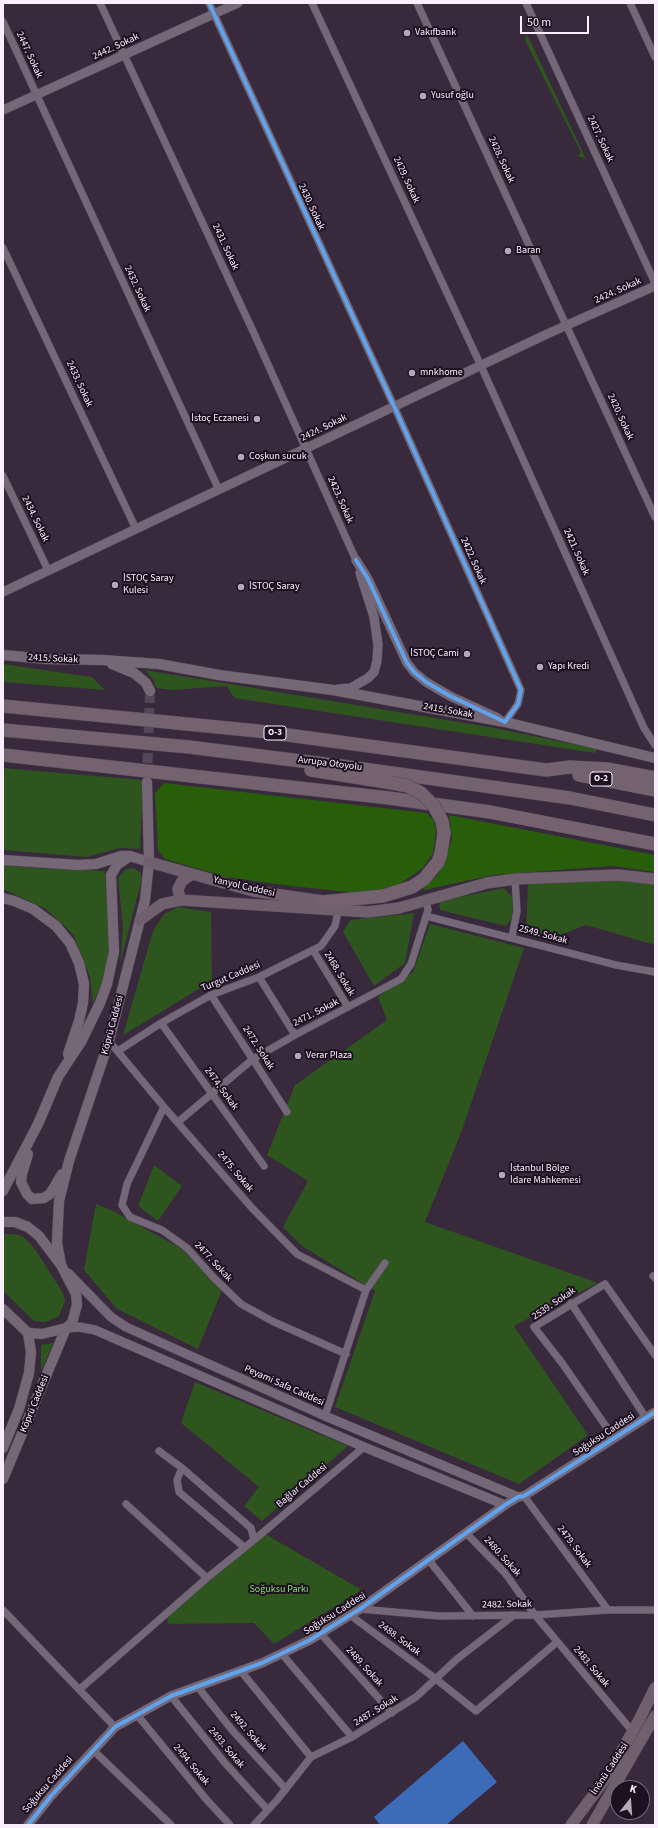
<!DOCTYPE html>
<meta charset="utf-8">
<style>
body{margin:0}
#map{position:relative;width:658px;height:1828px;overflow:hidden;background:#38293d;font-family:"Source Sans 3",sans-serif}
canvas{display:block}
.frame{position:absolute;inset:0;border:4px solid #f9eefc;pointer-events:none}
.north{position:absolute;left:610px;top:1780px;width:40px;height:40px;box-sizing:border-box;background:#1d1121;border:1px solid #756979;border-radius:50%;rotate:17deg;font-size:11px;font-weight:700;line-height:16px;text-align:center;color:#f9eefc}
.north::after{content:'';display:block;margin:auto;width:14px;height:18px;background:#b5a9b9;clip-path:polygon(50% 0,100% 100%,50% 72%,0 100%)}
.scale{position:absolute;left:520px;top:16px;width:69px;height:18px;box-sizing:border-box;border:2px solid #f9eefc;border-top:0;padding-left:5px;font-size:12px;line-height:14px;white-space:nowrap;color:#f9eefc;-webkit-text-stroke:3px #1d1121;paint-order:stroke}
</style>
<div id="map">
<canvas width="658" height="1828"></canvas>
<div class="frame"></div>
<div class="north">K</div>
<div class="scale">50 m</div>
</div>
<script>
const g = document.querySelector('canvas').getContext('2d');
g.lineJoin = 'round';
function fillPath(path, color) {
  g.fillStyle = color;
  g.fill(path, 'evenodd');
}
function poly(rows) {
  const path = new Path2D();
  for (const r of rows) {
    path.moveTo(r[0], r[1]);
    for (let i = 2; i < r.length; i += 2) path.lineTo(r[i], r[i + 1]);
  }
  return path;
}
function stroke(path, color, width, dash) {
  g.strokeStyle = color;
  g.lineWidth = width;
  g.lineCap = dash ? 'butt' : 'round';
  g.setLineDash(dash || []);
  g.stroke(path);
}
function write(font, color, halo, rows, align = 'center') {
  g.font = font + ' "Source Sans 3",sans-serif';
  g.lineWidth = 4;
  g.setLineDash([]);
  g.textBaseline = 'middle';
  g.strokeStyle = halo;
  g.fillStyle = color;
  for (const [text, x, y, turn = 0] of rows) {
    g.save();
    g.translate(x, y);
    g.rotate((+turn || 0) * Math.PI / 180);
    g.textAlign = isNaN(turn) ? turn : align;
    if (halo) g.strokeText(text, 0, 0);
    g.fillText(text, 0, 0);
    g.restore();
  }
}
const green = poly([
 [527,34,586,159,577,156,581,153,525,40],
 [3,664,92,677,105,690,3,682],
 [145,670,495,728,597,749,595,753,234,698,227,686,172,690,156,688,154,681],
 [3,768,143,780,140,849,120,848,87,857,3,850],
 [3,865,35,868,105,871,109,945,106,973,93,1004,90,977,73,934,46,909,3,889],
 [134,868,141,873,141,882,120,965,123,928,118,878,126,869],
 [585,878,655,884,655,945,586,925,553,938,526,931,528,883],
 [504,888,514,899,514,915,506,926,440,910,439,901],
 [178,907,211,912,212,981,123,1035,153,931,164,914],
 [414,913,405,963,374,986,343,932,350,920],
 [430,924,524,948,462,1130,425,1222,598,1283,514,1326,588,1435,519,1484,335,1407,375,1291,302,1246,283,1227,308,1181,267,1155,295,1085,387,1020,378,997,413,972],
 [154,1165,182,1186,158,1221,138,1206],
 [96,1204,111,1210,182,1249,222,1290,198,1349,117,1309,84,1270],
 [3,1234,14,1234,22,1236,30,1243,39,1255,63,1293,65,1301,59,1316,46,1322,34,1321,3,1291],
 [53,1343,53,1344,41,1371,41,1345],
 [195,1382,348,1446,262,1521,244,1506,259,1487,181,1423],
 [265,1534,362,1590,274,1644,254,1623,168,1624,167,1617]
]);
const forest = poly([
 [164,783,427,813,434,821,436,830,433,853,423,868,395,887,357,893,291,886,226,877,165,859,158,850,155,793],
 [449,815,655,855,655,872,612,866,493,875,424,890,423,888,438,875,452,839]
]);
const water = poly([
 [463,1741,497,1782,446,1825,380,1825,374,1817]
]);
const secondaryTunnel = poly([
 [147,778,150,691]
]);
const minor = poly([
 [100,3,252,329,356,560],
 [209,3,394,406,521,690,518,704,505,722],
 [312,3,481,366,644,728,655,745],
 [417,3,655,517],
 [526,3,655,283],
 [630,3,655,57],
 [3,22,219,490],
 [3,248,136,529],
 [3,476,48,570],
 [426,916,616,965,655,972],
 [512,937,517,911,515,879],
 [313,950,348,1007],
 [259,977,295,1035],
 [211,995,287,1112],
 [161,1023,264,1166],
 [109,1041,164,1107,252,1208,297,1254,366,1290],
 [118,1051,161,1023,211,995,259,977,321,946,335,926,338,911],
 [164,1107,127,1184,122,1205,130,1217,162,1230,187,1248,214,1278,241,1304,272,1321,346,1354],
 [178,1122,253,1059,295,1035,401,979,411,964,428,910,426,901],
 [653,1276,655,1278],
 [571,1303,646,1418],
 [325,1416,366,1290,385,1263],
 [614,1438,562,1363,534,1327,605,1284,655,1355],
 [182,1468,177,1480,179,1492,244,1547],
 [524,1496,608,1610],
 [126,1504,207,1578],
 [466,1533,505,1573,535,1615,633,1732],
 [254,1540,364,1447],
 [428,1559,473,1616],
 [360,1609,439,1616,535,1615,608,1610,655,1610],
 [3,1610,115,1727],
 [350,1615,436,1679,476,1711,557,1642],
 [321,1634,392,1713],
 [282,1654,352,1737],
 [240,1670,311,1757],
 [197,1686,232,1730,286,1789],
 [80,1689,207,1578,254,1540,251,1528,182,1468,159,1451],
 [171,1696,225,1763,268,1810],
 [138,1716,206,1799,230,1825],
 [93,1750,171,1825],
 [254,1825,277,1800,311,1757,352,1737,416,1697,457,1659,514,1615]
]);
const tertiary = poly([
 [3,110,238,3],
 [356,560,368,579,407,663,414,672,426,682,450,696,498,718],
 [3,592,547,334,655,286],
 [338,689,351,688,368,678,374,672,377,661,378,645,374,617,360,573],
 [68,1273,111,1317,126,1327,325,1416,518,1497],
 [66,1328,79,1327,95,1330,364,1447,505,1505],
 [28,1825,51,1796,115,1727,171,1696,262,1663,310,1640,360,1609,505,1505,518,1497,524,1496,655,1412]
]);
const secondary = poly([
 [3,655,46,659,103,660,159,664,219,675,333,690,505,722,655,758],
 [112,664,134,673,146,683,150,691],
 [3,860,78,865,96,864,121,856,130,856,149,862],
 [3,898,14,901,33,909,56,926,70,943,79,963,84,984,83,1003,79,1021,68,1054],
 [28,1154,22,1174,21,1182,27,1194,32,1199,44,1198,50,1194,62,1174],
 [3,1191,38,1124,58,1077,81,1042,100,1003,107,984,114,952,111,875,117,865,130,856],
 [3,1222,15,1222,28,1227,39,1236,61,1265,76,1294,77,1305,72,1323,66,1328,42,1334,28,1333,3,1309],
 [61,1265,57,1243,59,1201,69,1161,109,1041,145,900,149,862,147,782],
 [3,1448,19,1409,29,1373,31,1352,28,1333],
 [3,1479,66,1328]
]);
const primary = poly([
 [149,862,253,891,330,902],
 [181,900,179,895,178,889,182,881,192,874],
 [140,920,162,904,181,900,368,912,399,908,487,883,515,879,618,875,655,879],
 [571,1825,609,1774,639,1720,655,1688],
 [592,1825,655,1716]
]);
const motorway = poly([
 [3,706,258,731,546,770,570,767,607,769,655,778],
 [3,730,189,747,349,767,570,798,655,815],
 [3,755,389,798,490,812,655,844],
 [311,770,392,783],
 [579,775,655,790],
 [322,902,383,896,412,887,424,879,438,862,441,853,444,833,442,821]
]);
const motorwayBridge = poly([
 [392,783,408,786,421,793,434,806,442,821]
]);
const cycleway = poly([
 [209,3,394,406,521,690,518,704,505,722,450,696,426,682,414,672,407,663,368,579,356,560],
 [28,1825,51,1796,115,1727,171,1696,262,1663,310,1640,360,1609,505,1505,518,1497,524,1496,655,1412]
]);
const markers = [
 [407,33,4,"#b5a9b9"],
 [423,96,4,"#b5a9b9"],
 [508,251,4,"#b5a9b9"],
 [412,373,4,"#b5a9b9"],
 [257,419,4,"#b5a9b9"],
 [241,457,4,"#b5a9b9"],
 [115,585,4,"#b5a9b9"],
 [241,587,4,"#b5a9b9"],
 [467,654,4,"#b5a9b9"],
 [540,667,4,"#b5a9b9"],
 [298,1056,4,"#b5a9b9"],
 [502,1175,4,"#b5a9b9"]
];
const shields = [
 [275,733,22],
 [601,779,22]
];
const shieldNames = [
 ["O-3",275,733],
 ["O-2",601,779]
];
const poiNames = [
 ["Vakıfbank",415,33],
 ["Yusuf oğlu",431,96],
 ["Baran",516,251],
 ["mnkhome",420,373],
 ["İstoç Eczanesi",249,419,"right"],
 ["Coşkun sucuk",249,457],
 ["İSTOÇ Saray",123,579],
 ["Kulesi",123,591],
 ["İSTOÇ Saray",249,587],
 ["İSTOÇ Cami",459,654,"right"],
 ["Yapı Kredi",548,667],
 ["Verar Plaza",306,1056],
 ["İstanbul Bölge",510,1169],
 ["İdare Mahkemesi",510,1181]
];
const streetNames = [
 ["2442. Sokak",116,47,-25],
 ["2447. Sokak",29,55,65],
 ["2427. Sokak",600,139,65],
 ["2428. Sokak",501,160,65],
 ["2429. Sokak",406,180,65],
 ["2430. Sokak",311,207,65],
 ["2431. Sokak",225,247,65],
 ["2432. Sokak",137,289,65],
 ["2424. Sokak",618,291,-24],
 ["2433. Sokak",79,384,65],
 ["2420. Sokak",620,417,65],
 ["2424. Sokak",324,428,-26],
 ["2423. Sokak",340,500,66],
 ["2434. Sokak",35,519,64],
 ["2421. Sokak",576,552,66],
 ["2422. Sokak",473,561,66],
 ["2415. Sokak",53,659,3],
 ["2415. Sokak",448,711,10],
 ["Avrupa Otoyolu",330,764,7],
 ["Yanyol Caddesi",244,887,13],
 ["2549. Sokak",543,935,15],
 ["2468. Sokak",339,974,59],
 ["Turgut Caddesi",231,977,-23],
 ["2471. Sokak",316,1013,-27],
 ["Köprü Caddesi",113,1025,-75],
 ["2472. Sokak",258,1048,57],
 ["2474. Sokak",221,1089,54],
 ["2475. Sokak",235,1172,50],
 ["2477. Sokak",213,1262,47],
 ["2539. Sokak",554,1304,-34],
 ["Peyami Safa Caddesi",284,1386,24],
 ["Köprü Caddesi",35,1404,-68],
 ["Soğuksu Caddesi",604,1435,-33],
 ["Bağlar Caddesi",302,1486,-40],
 ["2479. Sokak",574,1547,53],
 ["2480. Sokak",502,1557,48],
 ["2482. Sokak",507,1605,-1],
 ["Soğuksu Caddesi",335,1614,-32],
 ["2488. Sokak",399,1639,37],
 ["2489. Sokak",364,1667,48],
 ["2483. Sokak",591,1667,50],
 ["2487. Sokak",376,1711,-32],
 ["2492. Sokak",248,1732,49],
 ["2493. Sokak",226,1748,50],
 ["2494. Sokak",191,1765,50],
 ["İnönü Caddesi",610,1769,-57],
 ["Soğuksu Caddesi",48,1785,-49]
];
const parkNames = [
 ["Soğuksu Parkı",279,1590]
];
fillPath(green, '#2d551d');
fillPath(forest, '#285e0a');
fillPath(water, '#3c6bb7');
stroke(secondaryTunnel, '#55475a', 10, [10, 5]);
stroke(minor, '#534756', 8);
stroke(tertiary, '#534756', 10);
stroke(secondary, '#534756', 11);
stroke(primary, '#534756', 12);
stroke(motorway, '#534756', 14);
stroke(minor, '#746778', 7);
stroke(tertiary, '#746778', 9);
stroke(secondary, '#766776', 10);
stroke(primary, '#70606e', 11);
stroke(motorway, '#74626f', 13);
stroke(motorwayBridge, '#534756', 14, []);
stroke(motorwayBridge, '#74626f', 13);
stroke(cycleway, '#60a3ed', 4);
for (const [x, y, r, color] of markers) {
  const dot = new Path2D();
  dot.arc(x, y, r, 0, 2 * Math.PI);
  g.fillStyle = color;
  g.fill(dot);
  stroke(dot, '#1d1121', 1.5);
}
for (const [x, y, w] of shields) {
  const box = new Path2D();
  box.roundRect(x - w / 2, y - 7, w, 14, 3);
  g.fillStyle = '#1d1121';
  g.fill(box);
  stroke(box, '#f9eefc', 1);
}
write('bold 9px', '#f9eefc', null, shieldNames);
write('10px', '#f9eefc', '#1d1121', poiNames, 'left');
write('10px', '#f9eefc', '#1d1121', streetNames);
write('10px', '#8ce06f', '#1d1121', parkNames);
</script>
